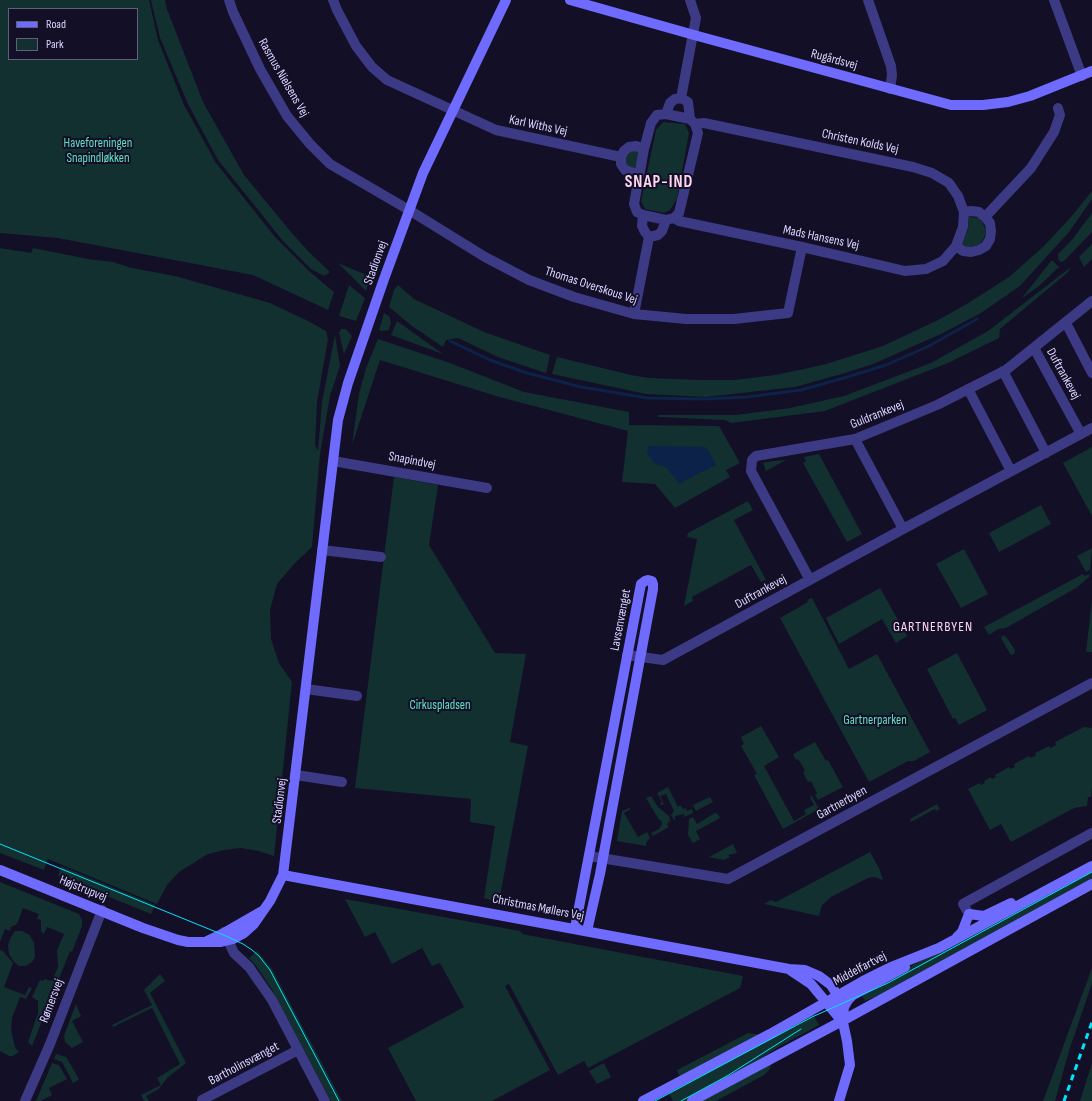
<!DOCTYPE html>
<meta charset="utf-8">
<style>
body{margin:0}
#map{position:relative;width:1092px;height:1101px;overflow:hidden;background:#130f26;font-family:"Sofia Sans Condensed",sans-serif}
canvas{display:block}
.legend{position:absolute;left:8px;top:8px;width:130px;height:52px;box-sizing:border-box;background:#130f26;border:1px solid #625e7d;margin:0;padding:5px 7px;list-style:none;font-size:12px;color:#d9d4ff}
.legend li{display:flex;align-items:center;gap:8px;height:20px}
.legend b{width:20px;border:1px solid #625e7d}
</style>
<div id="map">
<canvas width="1092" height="1101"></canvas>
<ul class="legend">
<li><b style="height:5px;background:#6f6bff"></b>Road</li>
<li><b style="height:11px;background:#12302f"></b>Park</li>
</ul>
</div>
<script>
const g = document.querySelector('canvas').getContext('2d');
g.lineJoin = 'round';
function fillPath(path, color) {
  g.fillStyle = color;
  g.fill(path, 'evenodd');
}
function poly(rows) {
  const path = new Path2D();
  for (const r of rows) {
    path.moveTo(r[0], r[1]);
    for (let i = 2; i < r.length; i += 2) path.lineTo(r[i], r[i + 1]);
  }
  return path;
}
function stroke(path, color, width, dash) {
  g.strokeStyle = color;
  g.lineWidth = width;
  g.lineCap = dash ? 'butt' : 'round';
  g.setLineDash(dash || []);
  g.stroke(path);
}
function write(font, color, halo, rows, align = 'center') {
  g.font = font + ' "Sofia Sans Condensed",sans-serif';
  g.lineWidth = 4;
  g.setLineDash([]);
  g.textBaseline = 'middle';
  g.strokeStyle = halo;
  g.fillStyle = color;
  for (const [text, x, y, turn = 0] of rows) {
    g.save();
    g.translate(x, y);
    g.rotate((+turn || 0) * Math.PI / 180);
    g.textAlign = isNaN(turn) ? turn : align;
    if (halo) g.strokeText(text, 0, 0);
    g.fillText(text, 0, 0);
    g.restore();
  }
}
const green = poly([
 [0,0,149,0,158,40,184,105,216,163,275,237,310,272,334,292,328,310,253,275,58,238,0,233],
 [9,9,137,9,137,59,9,59],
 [151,0,165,0,167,9,203,102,244,175,291,232,309,252,329,271,329,273,324,276,311,269,283,241,218,160,188,104,160,38],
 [663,122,685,124,689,133,677,199,670,210,664,213,645,209,641,201,656,130],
 [634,150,639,152,637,164,634,169,628,166,624,161,627,155],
 [1092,191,1092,199,1069,232,1020,286,981,313,941,334,873,364,845,373,795,387,706,397,646,394,552,374,557,357,631,375,649,378,701,380,735,380,775,375,804,369,826,364,883,346,938,320,965,305,1009,277,1043,247,1071,217],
 [1092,213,1092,232,1064,261,1061,262,1058,259,1058,254,1072,240],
 [969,217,979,218,982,222,986,230,984,238,981,243,976,246,970,247,964,246,961,244,968,230],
 [1092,244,1092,259,1084,267,1079,257],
 [0,248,31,253,33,248,88,259,113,262,132,268,175,276,270,303,308,321,326,331,328,339,317,402,315,445,318,451,322,402,335,335,340,366,330,396,320,454,312,547,294,564,277,584,270,610,271,639,279,663,292,682,274,856,258,851,241,848,224,850,208,854,179,872,167,885,157,904,48,859,44,870,0,853],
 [1051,261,1053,261,1059,267,1039,286,1022,298],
 [338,263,371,277,366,291],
 [1071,267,1067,273,1000,329,999,338,948,363,825,411,731,423,725,420,659,417,658,416,659,415,736,415,790,408,844,396,931,363,988,331],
 [349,285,365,298,356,321,339,316],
 [398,285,414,299,484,332,550,355,546,373,498,357,458,338,446,340,443,347,412,326,389,307,394,290],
 [384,313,389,316,391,322,389,330,383,331,379,330],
 [397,321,443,354,391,335],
 [341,329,346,329,352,336,344,354,339,333],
 [378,339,450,363,524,392,629,412,629,425,719,426,740,463,726,470,730,477,675,508,655,484,622,482,628,431,496,396,380,360,352,445,359,394,366,368],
 [1092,447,1092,516,1063,463],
 [819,454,862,534,847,542,803,463,806,461,804,457],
 [786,460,766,471,763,463,773,461],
 [394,477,438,485,429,545,495,653,526,654,510,742,528,746,499,902,484,898,495,826,470,822,471,799,355,788],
 [748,501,753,510,734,520,766,580,761,582,751,565,692,597,693,601,684,606,697,539,687,537,688,533],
 [1041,505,1051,524,999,552,989,533],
 [1092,548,1090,570,1086,572,1077,556],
 [964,549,988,594,961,608,936,564],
 [1083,574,1085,576,1090,574,1089,577,1076,588,1006,628,998,629,989,635,984,627],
 [880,588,907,636,896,643,882,619,839,644,826,618],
 [812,598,849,669,877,654,930,752,914,761,908,761,869,782,780,618,808,602,807,600],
 [1092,600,1092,652,1086,652],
 [1003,635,1007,638,1015,650,1014,654,1011,655,1006,647,1001,638],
 [957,653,987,710,959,725,955,718,953,719,927,669],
 [761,726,779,757,764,766,794,821,806,814,804,810,814,805,810,797,812,796,819,809,783,829,754,775,757,774,741,746,744,744,741,737],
 [1084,727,1092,728,1092,787,1091,797,1088,797,1087,806,1074,808,1011,842,1001,824,990,830,968,789,980,783,981,785,985,783,984,781,991,777,992,779,996,777,995,775,1009,767,1010,769,1015,767,1014,764,1029,756,1031,758,1036,755,1035,753,1049,746,1050,748,1056,745,1055,742],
 [815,742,826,761,828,760,843,787,818,800,815,795,817,793,811,781,808,782,803,772,805,770,798,759,796,760,793,754],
 [668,787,678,807,680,805,683,809,686,808,687,811,692,809,693,813,684,817,684,814,675,816,675,820,674,820,671,815,674,811,666,794,660,796,664,804,661,805,660,804,662,802,657,793],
 [651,796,658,807,669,816,671,822,669,821,667,825,669,827,653,836,651,833,659,829,662,824,661,820,659,820,646,798],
 [710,797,713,802,696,811,693,805],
 [937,804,940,809,936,811,935,809,911,822,910,819],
 [629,808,631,809,624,813,638,837,647,832,650,838,646,843,646,846,617,841,622,811],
 [715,813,718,814,720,818,696,831,700,839,693,843,688,835,689,819,693,817,697,824],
 [733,844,737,853,728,855,730,857,724,860,709,857],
 [870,852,879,868,883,880,874,877,868,878,831,897,822,905,819,916,764,904,771,900,776,902],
 [61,866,155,905,151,914,58,876],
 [1092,870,1092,881,885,993,865,1001,860,993],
 [0,882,79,914,82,920,82,926,72,952,70,951,32,1046,28,1042,38,1013,38,1001,32,997,40,980,43,981,44,979,52,981,58,967,57,950,64,934,47,927,44,934,41,931,41,920,37,919,39,914,23,908,17,924,11,927,10,931,5,929,0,942],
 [345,899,520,931,522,934,743,976,740,988,588,1068,584,1061,558,1075,509,984,505,986,550,1070,492,1101,416,1101,388,1048,464,1007,440,963,432,966,422,948,392,964,375,932,365,937],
 [15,931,22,931,30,935,34,943,35,957,32,962,26,966,19,966,14,962,9,954,8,945,11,937],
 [0,950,3,951,13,963,4,987,25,995,29,987,32,988,26,999,20,997,12,1018,11,1030,15,1047,19,1052,13,1056,9,1056,0,1051],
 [257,951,272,969,342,1101,331,1101,271,988,257,967,249,958],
 [1092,968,1092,983,1069,1051,1055,1101,1043,1101],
 [160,974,165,981,150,993,186,1063,167,1078,159,1089,146,1096,149,1101,144,1101,141,1095,161,1085,157,1078,180,1064,152,1008,113,1027,112,1025,152,1005,144,990],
 [76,1004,81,1016,72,1021,83,1042,72,1048,65,1042,64,1036],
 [813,1014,819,1025,780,1046,730,1078,687,1101,673,1101,668,1091],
 [748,1033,762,1035,681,1076,679,1075,677,1070],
 [56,1054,66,1057,68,1060,79,1079,78,1080,73,1083,62,1062,54,1059],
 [773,1061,769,1070,764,1075,716,1101,697,1101],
 [52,1063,59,1065,67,1079,49,1088,52,1095,40,1101,36,1101],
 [604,1063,611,1077,597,1084,589,1071],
 [1092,1063,1092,1101,1080,1101]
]);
const water = poly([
 [648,446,705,447,709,451,716,465,679,484,667,468,654,463,647,453]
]);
const stream = poly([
 [450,341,490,360,527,373,581,387,648,398,703,399,746,397,801,390,844,378,886,365,929,346,977,319]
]);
const street = poly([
 [229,0,233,12,260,69,287,116,310,144,330,164,409,210,485,257,529,280,574,297,634,314,686,319,734,319,788,313,802,247],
 [333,0,337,10,356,46,372,67,387,80,496,130,621,157],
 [868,0,891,66,892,75,890,89],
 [1054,0,1082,76],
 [681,98,696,18,690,0],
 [666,114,690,119,695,124,698,133,679,213,674,218,666,220,643,215,637,212,634,204,644,149,651,123,657,115,666,114],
 [666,114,670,103,675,99,681,98,688,102,690,119],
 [639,174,630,172,625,170,621,164,621,157,624,151,629,147,636,146,644,149],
 [643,215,642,226,645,232,649,237,658,235,662,231,666,220],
 [985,217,1031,168,1054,132,1060,115,1058,108],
 [674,218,679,221,802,247,905,271,926,269,943,261,956,246,963,227,964,212,958,196,949,183,932,173,913,167,704,123,695,124],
 [956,246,963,251,971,252,979,250,986,246,990,239,991,231,990,223,985,217,979,212,971,211,964,212],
 [634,314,649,237],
 [1066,323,1092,373],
 [1034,348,1081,434],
 [1003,371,1046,453],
 [968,389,1011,471],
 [855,439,903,529],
 [333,461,487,488],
 [322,550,381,557],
 [810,580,751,471,752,460,756,456,855,439,937,405,1006,370,1092,301],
 [627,655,663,660,903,529,1092,428],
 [306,689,357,696],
 [296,775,342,782],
 [589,856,728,879,1092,683],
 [969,914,963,904,1092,833],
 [224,932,234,953,249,967,272,1000,325,1101],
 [202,1100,298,1050],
 [25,1101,50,1044,102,910]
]);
const secondary = poly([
 [570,0,694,35,951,105,983,105,1008,102,1030,96,1092,71],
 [0,870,143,928,178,940,188,942,221,942,233,939,244,933,254,924,270,901,283,875,338,420,348,383,384,279,423,173,506,0],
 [283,875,789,969,805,970,819,976,831,985,837,995,847,1041,850,1065,839,1101],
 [575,928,640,589,641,584,645,581,648,580,652,581,653,584,653,589,600,874,587,931],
 [957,937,962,932,969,914,984,916,1011,903],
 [207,941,222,934,262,911],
 [790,970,811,984,841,1020],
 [843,1017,844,1007,848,1000,853,995,905,967],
 [643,1101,770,1034,863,981,889,968,939,948,1092,866],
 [692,1101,842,1021,1092,884]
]);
const tram = poly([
 [0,844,226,936,243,944,252,950,259,956,270,970,339,1101],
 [655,1101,812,1017,888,983,1092,872],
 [681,1101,727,1076,801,1029]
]);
const rail = poly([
 [1064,1101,1092,1022]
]);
const streetNames = [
 ["Rugårdsvej",834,60,15],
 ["Rasmus Nielsens Vej",283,78,60],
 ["Karl Withs Vej",538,126,12],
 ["Christen Kolds Vej",860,142,12],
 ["Mads Hansens Vej",821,238,12],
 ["Stadionvej",376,263,-70],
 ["Thomas Overskous Vej",591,286,18],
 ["Duftrankevej",1063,374,61],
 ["Guldrankevej",877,415,-22],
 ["Snapindvej",412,461,11],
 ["Duftrankevej",761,592,-29],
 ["Lavsenvænget",621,620,-79],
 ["Stadionvej",280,801,-83],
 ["Gartnerbyen",842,803,-29],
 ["Højstrupvej",83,889,22],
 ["Christmas Møllers Vej",538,908,11],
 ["Middelfartvej",860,969,-28],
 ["Rømersvej",52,1001,-69],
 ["Bartholinsvænget",244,1064,-28]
];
const parkNames = [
 ["Haveforeningen",98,144],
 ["Snapindløkken",98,159],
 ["Cirkuspladsen",440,706],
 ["Gartnerparken",875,721]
];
const neighbourhoodNames = [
 ["GARTNERBYEN",933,627]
];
const districtNames = [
 ["SNAP-IND",659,183]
];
fillPath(green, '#12302f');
fillPath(water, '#0c2248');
stroke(stream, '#0c2248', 3);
stroke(street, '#3d3a85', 10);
stroke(secondary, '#6f6bff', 10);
stroke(tram, '#00e5ff', 1);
stroke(rail, '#00e5ff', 3, [6, 5]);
write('13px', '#d9d4ff', '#130f26', streetNames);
write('13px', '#5fe0c0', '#130f26', parkNames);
g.letterSpacing = '1px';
write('14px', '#ffd6f0', '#130f26', neighbourhoodNames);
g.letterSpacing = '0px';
g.letterSpacing = '1px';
write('bold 17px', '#ffd6f0', '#130f26', districtNames);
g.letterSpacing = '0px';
</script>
